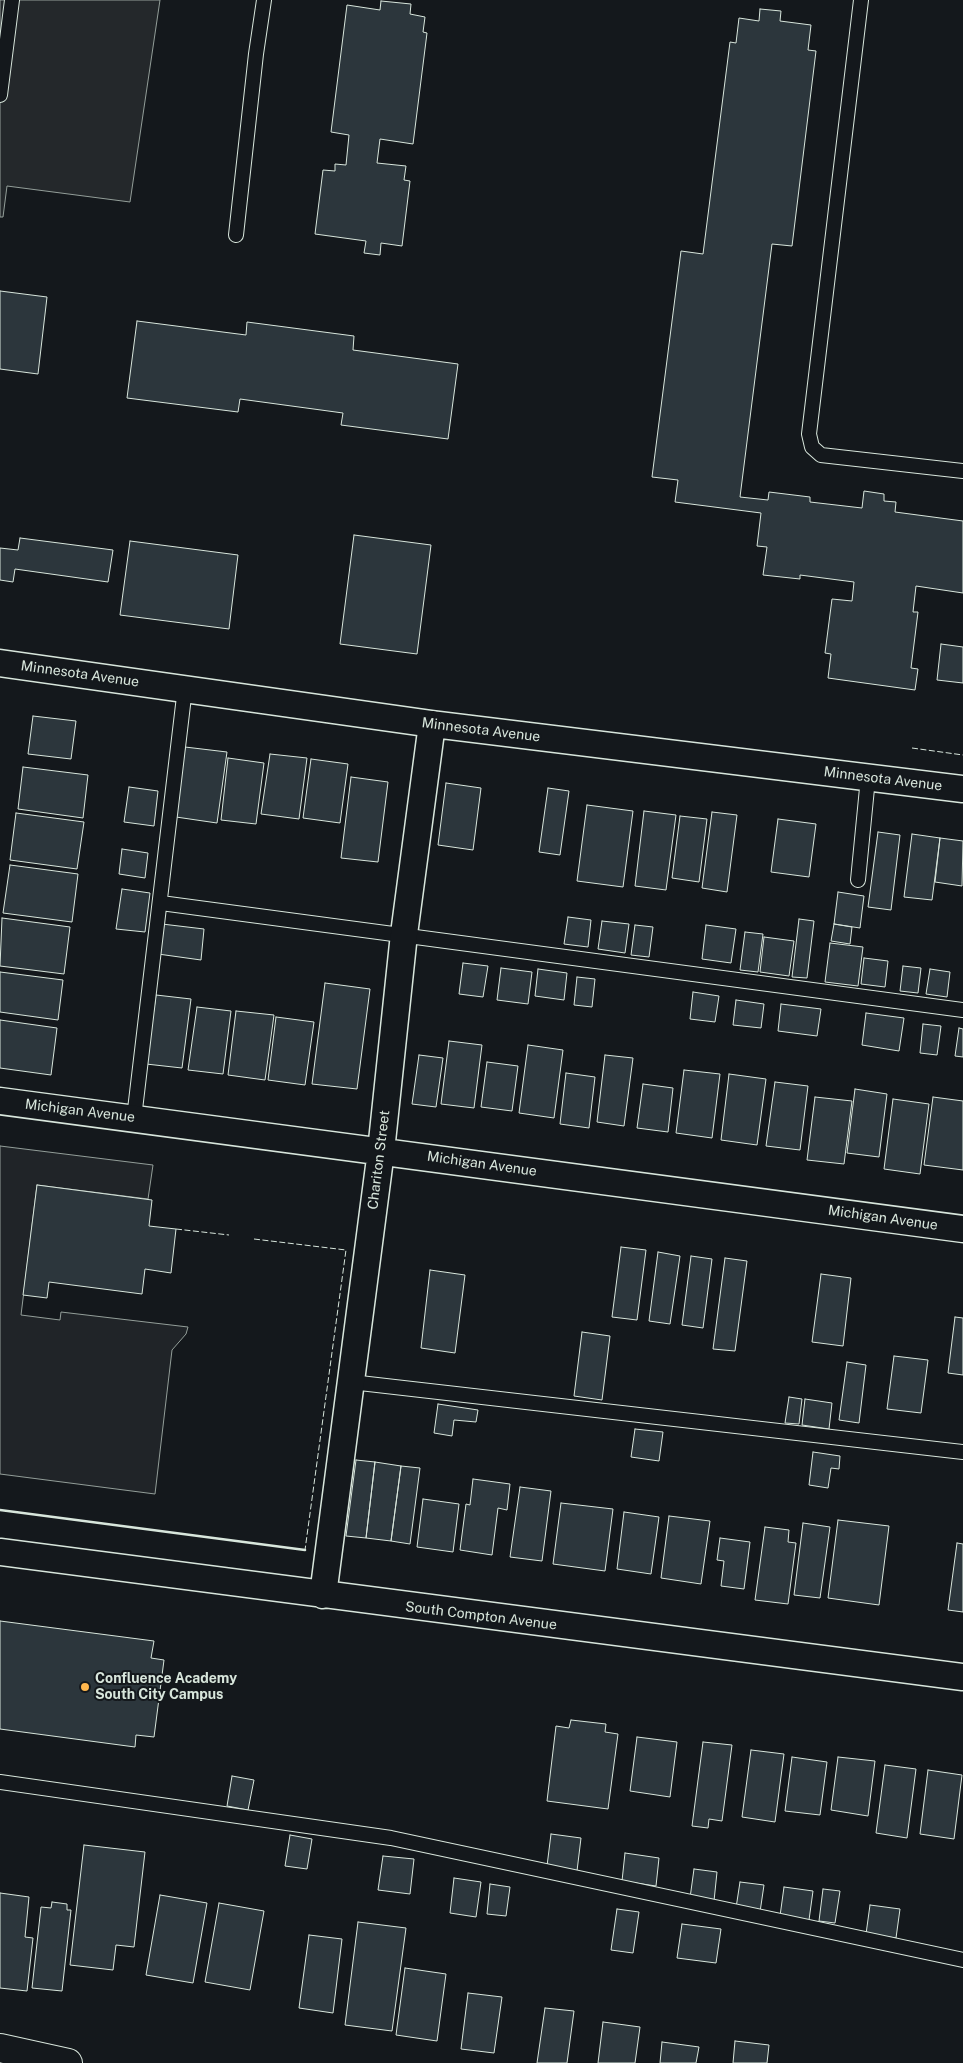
<!DOCTYPE html>
<style>
body{margin:0}
canvas{display:block;background:#14181c}
</style>
<canvas width="963" height="2063"></canvas>
<script>
const g = document.querySelector('canvas').getContext('2d');
g.lineJoin = 'round';
function fillPath(path, color) {
  g.fillStyle = color;
  g.fill(path, 'evenodd');
}
function poly(rows) {
  const path = new Path2D();
  for (const r of rows) {
    path.moveTo(r[0], r[1]);
    for (let i = 2; i < r.length; i += 2) path.lineTo(r[i], r[i + 1]);
  }
  return path;
}
function stroke(path, color, width, dash) {
  g.strokeStyle = color;
  g.lineWidth = width;
  g.lineCap = dash ? 'butt' : 'round';
  g.setLineDash(dash || []);
  g.stroke(path);
}
function write(font, color, halo, rows, align = 'center') {
  g.font = font + ' "Public Sans",sans-serif';
  g.lineWidth = 4;
  g.setLineDash([]);
  g.textBaseline = 'middle';
  g.strokeStyle = halo;
  g.fillStyle = color;
  for (const [text, x, y, turn = 0] of rows) {
    g.save();
    g.translate(x, y);
    g.rotate((+turn || 0) * Math.PI / 180);
    g.textAlign = isNaN(turn) ? turn : align;
    if (halo) g.strokeText(text, 0, 0);
    g.fillText(text, 0, 0);
    g.restore();
  }
}
const green = poly([
 [0,1146,153,1165,148,1199,37,1185,21,1315,60,1320,61,1312,188,1327,186,1334,172,1350,155,1494,0,1474,0,1146]
]);
const parking = poly([
 [0,0,160,0,130,202,7,186,3,217,0,217,0,0]
]);
const building = poly([
 [381,1,411,4,410,14,425,17,423,32,427,33,413,144,380,139,377,163,406,166,404,180,410,181,402,246,381,243,380,255,364,253,366,241,315,234,323,170,335,171,335,164,346,165,349,135,331,132,347,5,380,10,381,1],
 [760,9,781,11,780,21,811,25,808,50,816,51,792,246,772,244,740,497,768,500,769,492,810,497,810,502,862,508,864,491,884,494,884,501,896,502,895,512,963,521,963,593,916,586,913,612,918,612,911,668,918,669,915,690,828,678,831,654,825,653,832,599,852,601,854,582,800,575,800,579,763,575,767,547,757,546,761,513,675,502,678,480,652,477,681,251,703,254,730,42,736,43,739,18,759,21,760,9],
 [0,291,47,297,38,374,0,369,0,291],
 [137,321,246,335,247,322,354,336,353,350,458,364,448,439,341,425,343,413,240,399,238,412,127,398,137,321],
 [354,535,431,545,417,654,340,644,354,535],
 [20,538,113,550,108,582,15,569,13,582,0,580,0,548,18,550,20,538],
 [130,541,238,555,229,629,120,615,130,541],
 [941,644,963,647,963,683,937,680,941,644],
 [33,716,76,721,71,759,28,754,33,716],
 [185,747,227,752,217,823,176,817,185,747],
 [270,754,307,758,299,819,261,814,270,754],
 [228,758,264,763,256,824,221,820,228,758],
 [311,759,348,764,340,823,303,818,311,759],
 [23,767,88,775,83,818,18,809,23,767],
 [351,777,388,782,378,862,341,858,351,777],
 [446,783,481,788,473,850,438,845,446,783],
 [129,787,158,791,154,826,124,822,129,787],
 [548,788,569,791,560,855,539,852,548,788],
 [587,805,633,811,623,887,577,881,587,805],
 [644,811,676,815,666,890,635,886,644,811],
 [712,812,737,815,727,892,702,888,712,812],
 [16,813,84,822,77,869,10,860,16,813],
 [680,816,707,819,699,882,672,878,680,816],
 [778,819,816,824,809,877,771,872,778,819],
 [878,832,900,835,891,910,868,907,878,832],
 [912,834,940,838,932,900,904,897,912,834],
 [940,838,963,841,962,886,935,882,940,838],
 [122,849,148,853,145,878,119,874,122,849],
 [10,865,78,874,72,922,3,913,10,865],
 [122,889,150,893,145,932,116,929,122,889],
 [838,892,864,896,860,928,834,924,838,892],
 [568,917,591,920,588,947,564,944,568,917],
 [2,918,70,927,64,974,0,966,2,918],
 [799,919,814,921,807,978,792,977,799,919],
 [602,921,629,924,625,953,598,949,602,921],
 [162,924,204,929,201,960,158,954,162,924],
 [834,924,852,927,850,944,831,941,834,924],
 [635,925,653,927,649,957,631,955,635,925],
 [706,925,736,929,731,963,702,959,706,925],
 [745,932,763,934,758,972,740,970,745,932],
 [764,937,794,941,789,976,760,972,764,937],
 [830,943,863,947,858,986,825,982,830,943],
 [864,958,888,961,885,987,861,984,864,958],
 [463,963,488,966,483,997,459,994,463,963],
 [903,966,921,968,918,993,900,991,903,966],
 [501,968,532,972,528,1004,497,1000,501,968],
 [538,969,567,973,564,1000,535,996,538,969],
 [930,969,950,972,947,997,926,994,930,969],
 [0,972,63,980,58,1020,0,1012,0,972],
 [577,977,595,979,592,1007,574,1005,577,977],
 [325,983,370,989,357,1089,312,1084,325,983],
 [693,992,719,996,715,1022,690,1019,693,992],
 [156,995,191,999,182,1068,146,1064,156,995],
 [736,1000,764,1004,761,1028,733,1025,736,1000],
 [781,1004,821,1009,817,1036,778,1031,781,1004],
 [197,1007,231,1011,223,1074,188,1070,197,1007],
 [236,1011,274,1015,265,1080,228,1075,236,1011],
 [866,1013,904,1018,899,1051,862,1045,866,1013],
 [276,1017,314,1022,305,1085,268,1080,276,1017],
 [0,1020,57,1028,51,1075,0,1068,0,1020],
 [923,1024,941,1026,937,1055,920,1053,923,1024],
 [959,1028,963,1029,963,1057,955,1056,959,1028],
 [449,1041,482,1045,474,1108,441,1104,449,1041],
 [528,1045,563,1050,554,1118,519,1113,528,1045],
 [419,1055,443,1058,436,1107,412,1104,419,1055],
 [605,1055,633,1058,624,1126,597,1122,605,1055],
 [487,1062,518,1066,512,1111,481,1107,487,1062],
 [684,1070,720,1074,712,1138,676,1133,684,1070],
 [566,1073,595,1077,589,1128,560,1124,566,1073],
 [729,1074,766,1079,757,1145,721,1140,729,1074],
 [775,1082,808,1086,800,1150,766,1146,775,1082],
 [643,1084,673,1088,668,1132,637,1128,643,1084],
 [855,1089,887,1094,879,1157,847,1153,855,1089],
 [815,1097,852,1101,844,1164,807,1160,815,1097],
 [933,1097,963,1101,963,1170,924,1165,933,1097],
 [893,1099,929,1104,920,1174,884,1169,893,1099],
 [37,1185,152,1200,149,1226,176,1229,171,1273,145,1269,142,1294,49,1282,47,1298,23,1295,37,1185],
 [621,1247,646,1250,637,1320,612,1317,621,1247],
 [658,1252,680,1256,670,1324,649,1321,658,1252],
 [691,1256,712,1259,703,1328,682,1325,691,1256],
 [725,1258,747,1261,735,1351,713,1349,725,1258],
 [430,1270,465,1275,455,1353,421,1348,430,1270],
 [821,1274,851,1278,843,1346,812,1342,821,1274],
 [955,1317,963,1318,963,1375,948,1373,955,1317],
 [582,1332,610,1336,602,1400,574,1396,582,1332],
 [894,1356,928,1360,921,1413,887,1409,894,1356],
 [847,1362,866,1365,859,1423,839,1420,847,1362],
 [789,1397,802,1399,799,1424,785,1423,789,1397],
 [805,1399,832,1403,829,1429,802,1425,805,1399],
 [438,1404,478,1410,476,1422,454,1420,452,1436,434,1433,438,1404],
 [635,1429,663,1432,659,1461,631,1457,635,1429],
 [813,1452,840,1456,839,1469,831,1468,828,1488,809,1485,813,1452],
 [356,1460,375,1462,366,1538,346,1536,356,1460],
 [375,1462,401,1466,391,1541,366,1538,375,1462],
 [401,1466,420,1468,410,1544,391,1541,401,1466],
 [473,1479,510,1484,507,1510,498,1508,492,1555,460,1550,466,1504,470,1505,473,1479],
 [520,1487,551,1491,542,1561,510,1557,520,1487],
 [423,1499,459,1504,453,1552,417,1547,423,1499],
 [561,1503,613,1509,605,1571,553,1564,561,1503],
 [624,1512,659,1517,651,1574,617,1569,624,1512],
 [669,1516,710,1521,701,1584,661,1578,669,1516],
 [838,1520,889,1526,879,1605,828,1598,838,1520],
 [803,1523,830,1527,820,1598,794,1595,803,1523],
 [765,1527,789,1530,788,1542,796,1543,788,1604,755,1600,765,1527],
 [720,1538,750,1542,744,1589,721,1586,724,1561,717,1560,720,1538],
 [957,1543,963,1544,963,1612,948,1610,957,1543],
 [0,1621,154,1641,151,1658,164,1660,154,1737,136,1735,135,1747,0,1729,0,1621],
 [571,1720,606,1724,605,1732,618,1734,608,1809,547,1801,556,1726,569,1728,571,1720],
 [637,1737,677,1742,670,1797,630,1791,637,1737],
 [703,1742,732,1745,722,1821,709,1819,708,1828,692,1826,703,1742],
 [751,1750,784,1754,775,1822,742,1817,751,1750],
 [792,1757,827,1762,820,1815,785,1811,792,1757],
 [838,1757,875,1761,868,1816,831,1810,838,1757],
 [885,1765,916,1769,907,1838,876,1833,885,1765],
 [928,1770,962,1775,954,1839,920,1834,928,1770],
 [232,1776,254,1780,248,1810,227,1806,232,1776],
 [551,1834,581,1838,577,1871,547,1866,551,1834],
 [290,1835,312,1839,307,1869,285,1866,290,1835],
 [84,1845,145,1852,134,1947,116,1945,113,1970,70,1965,84,1845],
 [625,1853,659,1858,656,1886,622,1881,625,1853],
 [383,1856,414,1859,410,1894,378,1890,383,1856],
 [694,1869,717,1872,714,1901,690,1898,694,1869],
 [454,1878,481,1882,476,1917,450,1913,454,1878],
 [740,1882,764,1885,760,1912,736,1908,740,1882],
 [490,1884,510,1887,506,1916,487,1914,490,1884],
 [784,1887,813,1891,809,1920,780,1916,784,1887],
 [823,1889,840,1891,835,1923,819,1921,823,1889],
 [0,1893,29,1897,25,1937,33,1938,27,1991,0,1988,0,1893],
 [160,1895,207,1903,193,1983,146,1975,160,1895],
 [52,1902,67,1904,67,1910,71,1910,62,1991,32,1988,41,1907,51,1908,52,1902],
 [219,1903,264,1911,250,1990,205,1982,219,1903],
 [870,1905,900,1909,896,1938,866,1934,870,1905],
 [617,1909,639,1912,633,1953,611,1950,617,1909],
 [358,1922,406,1928,392,2031,345,2025,358,1922],
 [682,1924,721,1929,716,1963,677,1958,682,1924],
 [309,1935,342,1939,333,2013,299,2008,309,1935],
 [405,1968,446,1974,437,2041,396,2035,405,1968],
 [468,1993,502,1997,494,2053,461,2049,468,1993],
 [545,2008,574,2011,567,2063,537,2063,545,2008],
 [603,2022,640,2027,635,2063,598,2063,603,2022],
 [735,2041,769,2045,767,2063,733,2063,735,2041],
 [662,2042,699,2047,696,2063,660,2063,662,2042]
]);
const lane = poly([
 [861,0,809,434,812,447,821,455,963,471],
 [0,95,12,0],
 [236,235,256,54,264,0],
 [858,880,868,778],
 [161,903,963,1010],
 [134,1118,185,688],
 [351,1382,963,1452],
 [0,1782,391,1838,963,1960]
]);
const street = poly([
 [0,663,432,724,963,789],
 [0,1101,963,1229],
 [0,1552,963,1677],
 [323,1595,381,1151,404,934,432,724]
]);
const secondary = poly([
 [0,2048,68,2063]
]);
const fence = poly([
 [912,748,963,755],
 [176,1229,229,1235],
 [254,1239,346,1250,305,1550]
]);
const wall = poly([
 [0,1510,305,1550]
]);
const markers = [
 [85,1687,5,"#ffb74d"]
];
const streetNames = [
 ["Minnesota Avenue",80,674,8],
 ["Minnesota Avenue",481,730,7],
 ["Minnesota Avenue",883,779,7],
 ["Michigan Avenue",80,1111,7],
 ["Chariton Street",379,1160,-83],
 ["Michigan Avenue",482,1164,8],
 ["Michigan Avenue",883,1218,8],
 ["South Compton Avenue",481,1616,7]
];
const poiNames = [
 ["Confluence Academy",95,1679],
 ["South City Campus",95,1695]
];
fillPath(green, '#202428');
stroke(green, '#939e99', 1);
fillPath(parking, '#24282b');
stroke(parking, '#939e99', 1);
fillPath(building, '#2c363c');
stroke(building, '#d8e6dc', 1);
stroke(lane, '#d8e6dc', 16);
stroke(street, '#d8e6dc', 29);
stroke(secondary, '#d8e6dc', 30);
stroke(lane, '#14181c', 14);
stroke(street, '#14181c', 26);
stroke(secondary, '#14181c', 28);
stroke(fence, '#d8e6dc', 1, [6, 2.5]);
stroke(wall, '#d8e6dc', 2.5);
for (const [x, y, r, color] of markers) {
  const dot = new Path2D();
  dot.arc(x, y, r, 0, 2 * Math.PI);
  g.fillStyle = color;
  g.fill(dot);
  stroke(dot, '#14181c', 2);
}
write('14px', '#d8e6dc', '#14181c', streetNames);
write('bold 14px', '#d8e6dc', '#14181c', poiNames, 'left');
</script>
